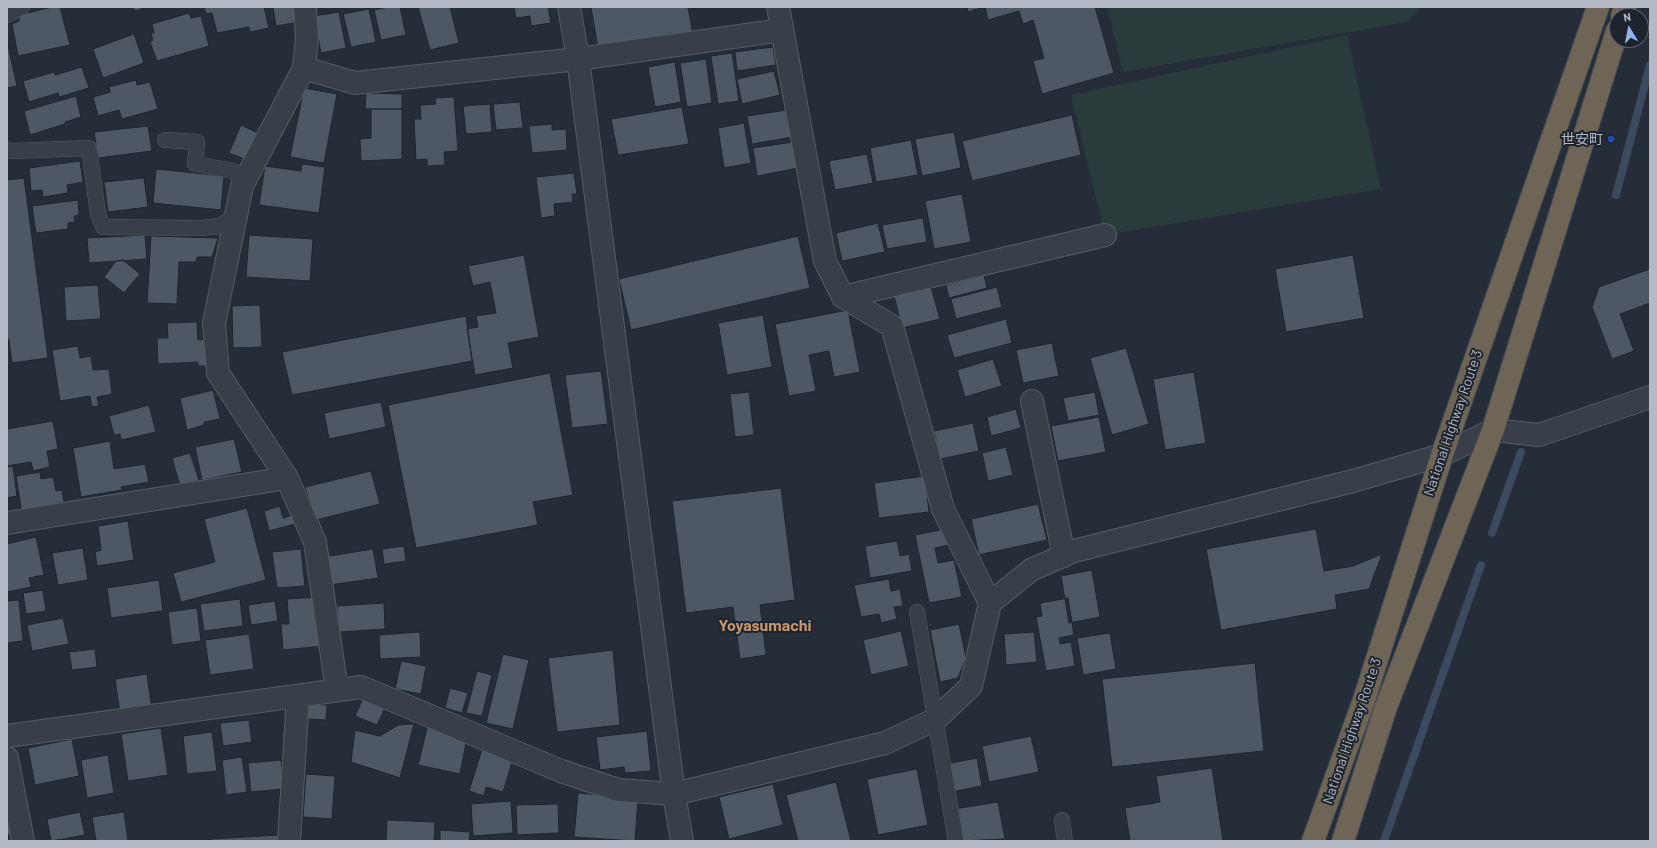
<!DOCTYPE html>
<meta charset="utf-8">
<style>
body{margin:0}
#map{position:relative;width:1657px;height:848px;overflow:hidden;background:#252d38;font-family:Barlow,sans-serif}
canvas{display:block}
.frame{position:absolute;inset:0;border:8px solid #b4bac5;pointer-events:none}
.north{position:absolute;left:1609px;top:8px;width:40px;height:40px;box-sizing:border-box;background:#1e242e;border:1px solid #5a606a;border-radius:50%;rotate:350deg;font-size:11px;font-weight:700;line-height:16px;text-align:center;color:#b4bac5}
.north::after{content:'';display:block;margin:auto;width:14px;height:18px;background:#92b2eb;clip-path:polygon(50% 0,100% 100%,50% 72%,0 100%)}
</style>
<div id="map">
<canvas width="1657" height="848"></canvas>
<div class="frame"></div>
<div class="north">N</div>
</div>
<script>
const g = document.querySelector('canvas').getContext('2d');
g.lineJoin = 'round';
function fillPath(path, color) {
  g.fillStyle = color;
  g.fill(path, 'evenodd');
}
function poly(rows) {
  const path = new Path2D();
  for (const r of rows) {
    path.moveTo(r[0], r[1]);
    for (let i = 2; i < r.length; i += 2) path.lineTo(r[i], r[i + 1]);
  }
  return path;
}
function stroke(path, color, width, dash) {
  g.strokeStyle = color;
  g.lineWidth = width;
  g.lineCap = dash ? 'butt' : 'round';
  g.setLineDash(dash || []);
  g.stroke(path);
}
function write(font, color, halo, rows, align = 'center') {
  g.font = font + ' Barlow,"Noto Sans JP",sans-serif';
  g.lineWidth = 4;
  g.setLineDash([]);
  g.textBaseline = 'middle';
  g.strokeStyle = halo;
  g.fillStyle = color;
  for (const [text, x, y, turn = 0] of rows) {
    g.save();
    g.translate(x, y);
    g.rotate((+turn || 0) * Math.PI / 180);
    g.textAlign = isNaN(turn) ? turn : align;
    if (halo) g.strokeText(text, 0, 0);
    g.fillText(text, 0, 0);
    g.restore();
  }
}
const green = poly([
 [1107,7,1422,7,1407,22,1123,72],
 [1347,35,1381,189,1105,235,1071,95]
]);
const stream = poly([
 [1616,195,1650,65],
 [1492,533,1521,452],
 [1384,841,1481,565]
]);
const building = poly([
 [52,7,60,7,70,45,18,56,12,24,19,21,19,15,52,7],
 [133,7,147,7,135,11,133,7],
 [204,7,264,7,269,28,250,32,249,27,217,33,212,13,206,14,204,7],
 [273,7,297,7,300,22,276,26,273,7],
 [388,7,400,7,406,35,381,40,374,10,388,7],
 [418,7,450,7,459,43,430,50,418,7],
 [514,7,548,7,551,23,531,26,530,16,516,18,514,7],
 [591,7,688,7,694,40,599,55,591,7],
 [967,7,984,7,968,12,967,7],
 [985,7,1095,7,1114,73,1042,94,1033,61,1044,58,1033,20,1023,24,1019,11,988,20,985,7],
 [369,9,376,42,351,47,343,14,369,9],
 [339,12,346,48,321,53,314,16,339,12],
 [189,13,191,18,201,16,209,46,157,61,150,42,153,40,151,33,154,33,152,24,189,13],
 [134,34,144,63,103,78,93,49,134,34],
 [7,41,17,86,7,88,7,41],
 [773,47,776,65,737,71,735,52,773,47],
 [732,53,739,101,718,104,711,56,732,53],
 [706,59,712,103,687,107,680,63,706,59],
 [675,62,681,102,655,107,648,67,675,62],
 [82,67,89,88,59,97,58,93,29,102,23,81,54,72,55,75,82,67],
 [774,71,780,95,742,104,737,79,774,71],
 [136,80,137,85,150,82,158,109,122,119,119,110,98,116,93,97,110,92,109,87,136,80],
 [304,88,337,94,324,163,290,157,304,88],
 [366,93,402,94,402,109,365,109,366,93],
 [76,96,81,117,65,122,65,124,30,135,24,111,76,96],
 [454,97,458,151,444,152,445,165,427,166,427,159,416,160,414,119,421,119,420,105,436,104,435,98,454,97],
 [520,102,523,128,496,130,493,104,520,102],
 [490,104,492,132,466,134,463,106,490,104],
 [682,107,689,144,618,155,611,119,682,107],
 [371,109,402,109,402,159,361,161,360,139,371,138,371,109],
 [794,109,799,136,752,144,747,116,794,109],
 [1072,115,1081,155,972,181,962,141,1072,115],
 [744,123,751,163,724,168,718,128,744,123],
 [552,124,552,130,566,129,567,150,532,153,529,126,552,124],
 [241,125,260,134,247,160,229,153,241,125],
 [148,126,152,151,98,158,94,132,148,126],
 [954,132,961,168,922,176,915,139,954,132],
 [911,140,918,175,876,182,870,148,911,140],
 [800,141,804,167,757,176,753,148,800,141],
 [867,154,873,183,835,190,829,161,867,154],
 [80,161,83,182,67,185,68,193,43,197,42,190,31,191,29,168,80,161],
 [302,164,325,167,319,213,259,205,265,166,301,171,302,164],
 [156,169,224,176,221,210,153,203,156,169],
 [574,173,577,194,572,194,573,202,554,204,555,216,541,218,536,177,574,173],
 [24,178,48,358,12,363,9,341,7,336,7,180,24,178],
 [144,178,148,207,108,212,104,182,144,178],
 [962,194,971,242,934,249,925,201,962,194],
 [78,200,79,215,74,216,75,222,68,223,68,229,36,233,32,206,78,200],
 [923,218,927,242,887,249,882,225,923,218],
 [878,223,885,252,842,261,836,233,878,223],
 [145,235,147,259,89,263,87,238,145,235],
 [249,235,313,239,310,281,246,277,249,235],
 [151,236,218,238,212,257,197,257,196,262,179,262,177,304,147,303,151,236],
 [798,236,810,288,631,330,619,279,798,236],
 [524,255,539,337,508,343,513,368,475,375,467,329,478,327,476,316,496,313,490,282,473,286,468,266,524,255],
 [1353,255,1364,318,1286,332,1275,269,1353,255],
 [123,260,140,274,124,293,104,277,116,261,123,260],
 [1650,269,1650,303,1620,314,1634,351,1612,359,1592,307,1599,287,1650,269],
 [984,275,987,288,949,298,946,285,984,275],
 [98,285,101,319,66,321,64,287,98,285],
 [931,287,940,319,902,328,894,296,931,287],
 [997,287,1002,307,956,319,951,299,997,287],
 [260,305,262,347,233,348,232,306,260,305],
 [848,310,860,372,834,377,829,351,809,355,816,391,789,396,775,324,848,310],
 [763,315,772,367,727,375,718,323,763,315],
 [466,316,472,361,292,395,282,352,466,316],
 [1006,319,1012,343,954,358,947,335,1006,319],
 [197,322,198,340,211,339,212,366,198,366,198,362,158,364,157,338,168,338,167,323,197,322],
 [1052,343,1059,376,1023,383,1016,350,1052,343],
 [78,346,80,358,91,356,93,370,109,369,112,394,97,397,99,406,92,407,90,396,60,401,52,350,78,346],
 [1126,348,1149,424,1112,435,1090,358,1126,348],
 [993,359,1002,386,965,397,957,370,993,359],
 [601,371,608,424,572,428,565,375,601,371],
 [1194,372,1206,443,1165,450,1153,379,1194,372],
 [550,373,573,495,533,502,538,525,416,548,388,405,550,373],
 [213,390,220,419,204,422,204,425,187,430,180,398,213,390],
 [749,392,754,435,735,437,730,394,749,392],
 [1095,392,1099,415,1068,421,1063,398,1095,392],
 [381,402,386,427,329,439,324,413,381,402],
 [149,405,156,432,121,440,120,434,114,435,109,416,149,405],
 [1016,409,1021,428,991,436,987,417,1016,409],
 [1099,417,1106,452,1058,461,1051,426,1099,417],
 [53,421,58,449,47,451,50,467,33,471,31,462,7,466,7,429,53,421],
 [973,423,979,451,940,459,934,431,973,423],
 [234,439,242,472,202,480,195,447,234,439],
 [110,441,114,469,145,464,149,482,121,487,122,490,81,497,73,448,110,441],
 [1006,447,1013,475,988,481,982,453,1006,447],
 [190,453,199,480,180,486,172,458,190,453],
 [13,466,17,496,7,498,7,467,13,466],
 [371,471,380,504,316,520,305,487,371,471],
 [40,472,41,479,53,477,56,491,62,490,64,502,54,504,54,507,22,514,16,476,40,472],
 [925,476,929,512,879,518,874,483,925,476],
 [781,488,795,600,760,605,766,655,740,659,733,607,686,613,672,501,781,488],
 [1038,504,1047,540,979,555,971,519,1038,504],
 [280,506,283,518,297,514,299,523,269,531,264,511,280,506],
 [247,508,266,580,181,602,173,573,215,562,204,519,247,508],
 [128,521,134,560,97,566,95,552,101,550,98,526,128,521],
 [945,529,949,545,935,548,938,563,954,560,962,597,929,603,915,535,945,529],
 [1316,529,1324,571,1353,566,1382,554,1369,589,1335,595,1337,609,1221,630,1206,549,1316,529],
 [36,537,44,575,29,578,31,587,7,592,7,544,36,537],
 [897,541,900,556,909,554,912,571,870,578,865,546,897,541],
 [404,546,406,561,384,564,382,549,404,546],
 [83,548,88,580,58,585,52,553,83,548],
 [301,549,305,586,277,588,272,552,301,549],
 [373,549,378,578,330,585,324,557,373,549],
 [1092,570,1100,617,1069,623,1061,576,1092,570],
 [889,579,891,591,900,589,903,606,894,607,897,619,881,623,879,614,861,617,854,585,889,579],
 [159,580,163,611,111,618,107,588,159,580],
 [43,590,46,611,26,614,23,593,43,590],
 [319,597,324,646,283,650,281,624,289,624,287,599,319,597],
 [1068,598,1074,635,1059,638,1060,644,1071,642,1075,666,1046,671,1036,617,1042,616,1040,603,1068,598],
 [240,599,243,626,204,631,200,604,240,599],
 [19,600,23,641,7,643,7,601,19,600],
 [275,601,278,621,251,625,248,605,275,601],
 [384,603,385,629,339,632,337,606,384,603],
 [197,608,201,641,172,645,168,612,197,608],
 [63,618,69,644,32,651,27,625,63,618],
 [959,624,966,658,958,678,940,682,930,630,959,624],
 [901,631,909,666,871,675,863,640,901,631],
 [420,632,421,657,380,659,379,635,420,632],
 [1034,632,1037,662,1006,665,1004,634,1034,632],
 [1110,633,1116,669,1083,675,1077,638,1110,633],
 [249,634,254,669,210,675,205,640,249,634],
 [95,649,97,667,72,670,69,652,95,649],
 [613,650,620,725,557,732,548,658,613,650],
 [503,654,529,660,513,729,486,723,503,654],
 [401,661,426,666,421,694,395,689,401,661],
 [1255,663,1264,751,1112,767,1102,679,1255,663],
 [477,671,492,675,482,716,466,713,477,671],
 [147,674,152,709,120,714,115,679,147,674],
 [450,688,468,693,462,713,445,708,450,688],
 [363,698,385,708,377,725,355,716,363,698],
 [307,704,327,705,326,720,307,719,307,704],
 [249,720,252,742,223,746,220,723,249,720],
 [414,724,400,778,351,762,355,730,380,736,398,725,414,724],
 [428,724,468,733,460,774,418,765,428,724],
 [161,728,168,775,128,781,121,734,161,728],
 [647,731,651,771,625,773,624,767,600,770,596,737,647,731],
 [212,732,217,771,187,774,183,736,212,732],
 [1031,736,1039,772,989,782,982,746,1031,736],
 [72,739,79,776,35,785,28,748,72,739],
 [483,746,514,755,503,792,486,787,484,796,469,791,483,746],
 [108,755,114,793,87,798,81,760,108,755],
 [242,757,247,792,226,795,222,760,242,757],
 [977,758,982,786,951,792,946,764,977,758],
 [281,760,283,789,251,792,248,763,281,760],
 [1212,768,1223,841,1130,841,1125,808,1160,802,1156,776,1212,768],
 [917,769,928,825,878,835,867,779,917,769],
 [306,774,335,776,332,819,303,817,306,774],
 [836,782,851,841,798,841,786,795,836,782],
 [773,784,783,825,729,839,719,797,773,784],
 [578,793,638,798,635,841,574,837,578,793],
 [511,801,513,833,473,836,471,804,511,801],
 [7,802,14,833,7,835,7,802],
 [998,802,1005,839,959,841,954,809,998,802],
 [558,804,559,833,517,835,516,805,558,804],
 [80,812,85,835,51,841,47,819,80,812],
 [124,812,128,841,96,841,92,817,124,812],
 [387,820,435,822,434,841,386,841,387,820],
 [440,830,470,832,469,841,440,841,440,830],
 [278,835,278,841,212,841,212,839,278,835]
]);
const lane = poly([
 [7,15,22,7],
 [165,140,197,142,195,164,234,171,243,182],
 [7,150,12,151,89,148,98,214,103,227,201,228,220,226,235,216],
 [917,612,956,841],
 [1062,820,1065,841]
]);
const street = poly([
 [305,7,307,38,304,68,242,186,214,323,218,373,287,478,315,542,337,690],
 [569,7,578,59,674,794,682,841],
 [304,68,355,83,578,59,782,30],
 [843,297,1105,235],
 [1032,401,1064,556],
 [7,523,287,478],
 [990,603,1031,570,1074,551,1353,481,1442,455,1493,430,1539,435,1650,397],
 [7,736,361,687,561,771,618,790,674,794,885,743,936,719,971,686,990,603,943,509,892,326,843,297,825,261,778,7],
 [7,758,23,841],
 [289,841,298,696]
]);
const highway = poly([
 [1622,16,1625,7],
 [1313,841,1364,700,1442,455,1598,7],
 [1343,841,1386,707,1493,430,1617,31]
]);
const markers = [
 [1611,139,4,"#1a4fb4"]
];
const poiNames = [
 ["世安町",1603,139]
];
const streetNames = [
 ["National Highway Route 3",1453,423,-71],
 ["National Highway Route 3",1352,731,-71]
];
const quarterNames = [
 ["Yoyasumachi",765,626]
];
fillPath(green, '#2a3b3b');
stroke(stream, '#3c4a60', 8);
fillPath(building, '#4e5764');
stroke(building, '#202630', 1);
stroke(lane, '#565d67', 16);
stroke(street, '#565d67', 24);
stroke(highway, '#444a54', 24);
stroke(lane, '#383f49', 15);
stroke(street, '#383f49', 22);
stroke(highway, '#6e6556', 22);
for (const [x, y, r, color] of markers) {
  const dot = new Path2D();
  dot.arc(x, y, r, 0, 2 * Math.PI);
  g.fillStyle = color;
  g.fill(dot);
  stroke(dot, '#1e242e', 1.5);
}
write('14px', '#b4bac5', '#1e242e', poiNames, 'right');
write('14px', '#b4bac5', '#1e242e', streetNames);
write('bold 16px', '#c7966c', '#1e242e', quarterNames);
</script>
